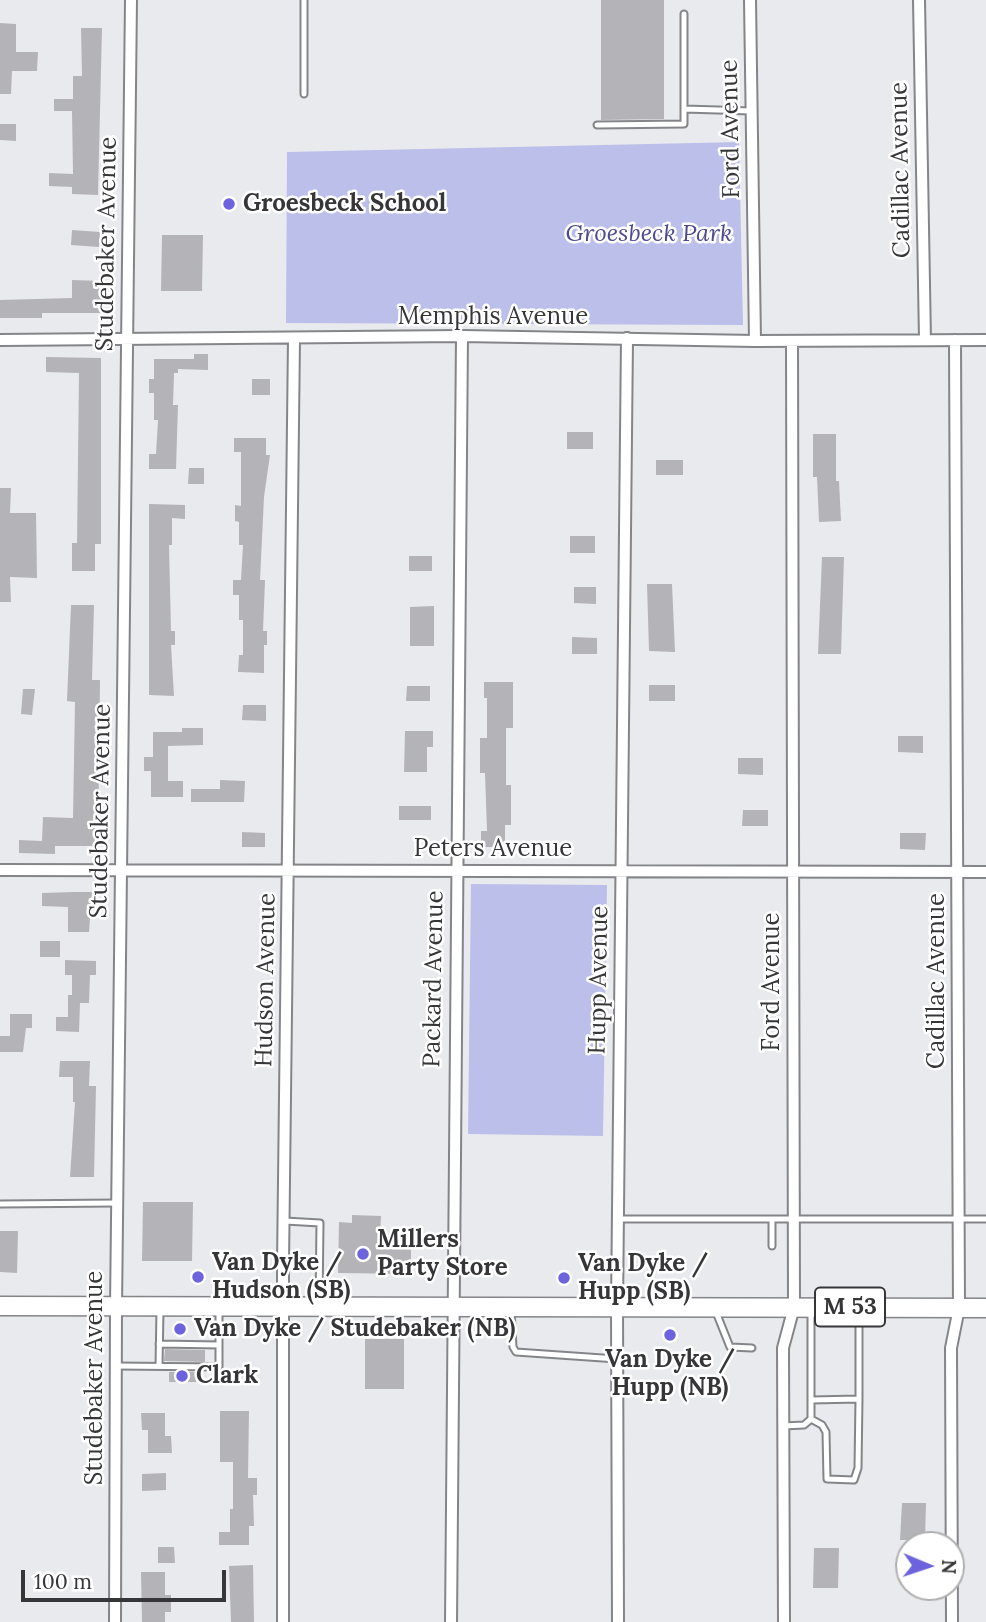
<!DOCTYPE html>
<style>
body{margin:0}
#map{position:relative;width:986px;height:1622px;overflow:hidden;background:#e9eaee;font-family:Lora,serif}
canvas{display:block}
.north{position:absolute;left:895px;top:1531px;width:70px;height:70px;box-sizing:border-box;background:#fff;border:2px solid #afafaf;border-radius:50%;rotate:92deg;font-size:19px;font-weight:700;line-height:28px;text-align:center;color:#363638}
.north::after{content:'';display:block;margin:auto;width:24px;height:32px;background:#6c63dd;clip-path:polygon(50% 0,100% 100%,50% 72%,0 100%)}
.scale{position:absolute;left:21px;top:1570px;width:205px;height:32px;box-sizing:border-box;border:4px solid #363638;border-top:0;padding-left:9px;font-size:21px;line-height:24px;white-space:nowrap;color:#363638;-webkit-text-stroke:5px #fff;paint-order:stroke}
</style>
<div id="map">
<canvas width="986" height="1622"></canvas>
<div class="north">N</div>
<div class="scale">100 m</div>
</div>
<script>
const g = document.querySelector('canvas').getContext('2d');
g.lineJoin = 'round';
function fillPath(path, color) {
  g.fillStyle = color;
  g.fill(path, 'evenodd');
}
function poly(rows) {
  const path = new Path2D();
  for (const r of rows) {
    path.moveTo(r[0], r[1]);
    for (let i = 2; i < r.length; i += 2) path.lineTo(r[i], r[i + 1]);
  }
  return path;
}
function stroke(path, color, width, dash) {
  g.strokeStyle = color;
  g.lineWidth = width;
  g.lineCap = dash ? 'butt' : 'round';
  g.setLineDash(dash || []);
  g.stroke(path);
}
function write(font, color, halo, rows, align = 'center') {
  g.font = font + ' Lora,serif';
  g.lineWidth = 5;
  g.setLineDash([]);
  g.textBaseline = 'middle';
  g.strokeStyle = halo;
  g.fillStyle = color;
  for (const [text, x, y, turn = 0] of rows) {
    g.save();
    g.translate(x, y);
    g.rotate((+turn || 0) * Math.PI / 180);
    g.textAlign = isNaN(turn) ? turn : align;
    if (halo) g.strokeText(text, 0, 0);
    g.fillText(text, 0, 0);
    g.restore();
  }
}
const green = poly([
 [739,142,743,325,286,323,287,152],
 [471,884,607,885,603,1136,468,1134]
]);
const building = poly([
 [601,0,664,0,664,119,601,120],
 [0,23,16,24,16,52,38,52,37,71,12,71,11,94,0,94],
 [81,28,102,28,98,195,72,194,72,187,49,186,49,173,73,174,72,111,54,111,54,99,73,99,73,76,82,76],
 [0,124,16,124,16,141,0,140],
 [72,230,100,232,99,247,71,245],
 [162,235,203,235,202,291,161,291],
 [72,280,104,281,101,313,42,313,42,318,0,318,0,300,72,298],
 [194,354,208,354,208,370,178,369,178,373,174,373,173,405,178,405,176,469,149,469,149,454,156,454,158,420,154,420,154,393,149,393,149,379,154,379,154,359,194,359],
 [46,357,101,358,101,544,95,544,95,571,72,571,72,543,77,543,79,373,46,372],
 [252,379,270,379,270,395,252,395],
 [567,432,593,432,593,449,567,449],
 [813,434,836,434,836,481,839,481,841,521,819,522,817,477,813,477],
 [234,438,266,438,266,455,270,455,264,497,260,580,265,580,263,631,267,631,267,645,264,645,264,673,238,672,239,655,243,655,243,620,239,620,239,595,233,595,233,580,241,580,243,545,239,545,239,522,235,521,235,505,241,506,241,452,234,452],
 [656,460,683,460,683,475,656,475],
 [189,468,204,468,204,484,188,484],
 [0,488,11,488,10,513,36,513,37,578,10,577,11,602,0,602],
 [149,504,185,505,185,519,172,518,172,545,169,545,171,631,175,631,175,645,171,645,174,696,149,695],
 [570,536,595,536,595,553,570,553],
 [409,556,432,556,432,571,409,571],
 [822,557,844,557,841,654,818,654],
 [647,584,672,584,675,652,649,651],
 [574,587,596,587,596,604,574,603],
 [71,605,94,605,92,680,100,680,98,846,55,846,55,854,19,853,19,840,42,841,43,817,73,818,75,702,67,701],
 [434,606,434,646,410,646,410,607],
 [572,637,597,638,597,654,572,654],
 [484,682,513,682,513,728,506,728,506,785,511,785,511,825,505,825,505,847,481,847,481,831,487,831,485,773,480,773,480,738,487,738,487,698,484,698],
 [649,685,675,685,675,701,649,701],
 [407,686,430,686,430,701,406,701],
 [23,689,35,689,32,715,21,714],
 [243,705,266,705,266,721,242,720],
 [182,728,203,728,203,745,168,746,168,781,183,781,183,797,151,797,151,771,144,771,144,757,153,757,153,732,182,732],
 [405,731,433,731,433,747,427,747,427,772,404,772],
 [898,736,923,736,923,753,898,752],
 [738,758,763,758,763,775,738,774],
 [220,780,245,781,244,802,191,802,191,789,220,789],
 [399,806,431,806,431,820,399,820],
 [743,810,768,810,768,826,742,826],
 [242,832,265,833,265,847,242,847],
 [900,833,926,833,925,850,900,849],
 [74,892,92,892,89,932,68,932,68,907,42,906,42,893],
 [40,941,60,941,60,957,40,957],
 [65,960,96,961,96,975,90,975,89,1003,80,1003,79,1032,56,1031,56,1017,68,1017,68,995,72,995,72,975,65,975],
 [10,1014,32,1014,32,1028,26,1028,23,1052,0,1052,0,1036,10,1036],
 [60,1061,90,1061,89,1086,96,1086,94,1177,70,1177,75,1102,73,1102,73,1077,59,1077],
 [143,1202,193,1202,192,1261,142,1261],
 [352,1215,381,1216,380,1235,411,1236,411,1274,338,1273,339,1222,352,1223],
 [0,1231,18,1231,17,1273,0,1272],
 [365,1339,404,1339,404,1389,365,1389],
 [165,1349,205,1350,205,1362,164,1361],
 [169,1372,197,1372,196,1382,169,1382],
 [220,1411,249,1411,248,1478,257,1478,257,1495,253,1495,254,1526,249,1526,249,1545,219,1545,219,1532,230,1532,230,1509,233,1509,233,1462,220,1462],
 [141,1413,165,1413,165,1436,171,1436,172,1453,148,1453,148,1430,142,1430],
 [166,1473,166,1490,142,1491,142,1474],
 [902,1503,926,1503,925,1540,900,1540],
 [158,1547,174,1547,175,1563,158,1563],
 [814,1548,839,1548,838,1588,813,1588],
 [253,1565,254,1622,231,1622,229,1566],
 [141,1572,165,1572,165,1595,171,1595,171,1612,165,1612,165,1622,142,1622]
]);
const service = poly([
 [684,14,684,109,752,111],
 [304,94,304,0],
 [597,125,684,124,684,109],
 [0,1204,117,1203],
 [618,1219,986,1219],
 [285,1221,320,1223,319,1304],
 [772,1246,772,1219],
 [511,1310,513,1347,516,1352,617,1359],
 [716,1312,730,1347,752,1348],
 [159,1344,219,1345],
 [116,1366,219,1367,219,1310],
 [159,1366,160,1310],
 [859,1399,859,1311],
 [811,1400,859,1399,858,1468,854,1480,827,1479,826,1432,822,1425,811,1419],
 [783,1426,804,1425,811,1419,811,1310]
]);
const minor = poly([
 [750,0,755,341],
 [919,0,925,340],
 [0,340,462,336,755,341,986,340],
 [0,870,986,872],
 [115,1622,116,1307,131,0],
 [283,1622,283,1264,294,339],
 [451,1622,462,336],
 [618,1622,617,1307,627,338],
 [784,1622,783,1348,794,1307,792,341],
 [952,1622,951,1348,959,1308,955,340]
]);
const primary = poly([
 [0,1306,986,1308]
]);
const markers = [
 [229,204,7,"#6c63dd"],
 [363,1254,7,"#6c63dd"],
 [198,1277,7,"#6c63dd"],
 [564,1278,7,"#6c63dd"],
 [180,1329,7,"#6c63dd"],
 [670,1335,7,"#6c63dd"],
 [182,1376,7,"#6c63dd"]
];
const shields = [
 [850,1307,70]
];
const shieldNames = [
 ["M 53",850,1307]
];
const streetNames = [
 ["Ford Avenue",731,129,-91],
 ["Cadillac Avenue",901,170,-91],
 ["Studebaker Avenue",107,244,-89],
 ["Memphis Avenue",493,317],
 ["Studebaker Avenue",101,811,-89],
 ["Peters Avenue",493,849],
 ["Packard Avenue",434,979,-89],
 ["Hudson Avenue",266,980,-89],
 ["Hupp Avenue",599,980,-89],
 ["Cadillac Avenue",937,981,-90],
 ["Ford Avenue",772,982,-90],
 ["Studebaker Avenue",95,1378,-90]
];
const poiNames = [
 ["Groesbeck School",243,204],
 ["Millers",377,1240],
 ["Party Store",377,1268],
 ["Van Dyke /",212,1263],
 ["Hudson (SB)",212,1291],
 ["Van Dyke /",578,1264],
 ["Hupp (SB)",578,1292],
 ["Van Dyke / Studebaker (NB)",194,1329],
 ["Van Dyke /",670,1360,"center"],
 ["Hupp (NB)",670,1388,"center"],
 ["Clark",196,1376]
];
const parkNames = [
 ["Groesbeck Park",649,234]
];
fillPath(green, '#bcbfea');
fillPath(building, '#b4b4b8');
stroke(service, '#848589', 9);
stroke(minor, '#848589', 14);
stroke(primary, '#848589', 21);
stroke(service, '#fff', 5);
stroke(minor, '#fff', 10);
stroke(primary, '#fff', 18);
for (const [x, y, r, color] of markers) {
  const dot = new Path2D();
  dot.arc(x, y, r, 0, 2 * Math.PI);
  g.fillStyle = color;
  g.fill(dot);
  stroke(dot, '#fff', 2.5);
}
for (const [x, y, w] of shields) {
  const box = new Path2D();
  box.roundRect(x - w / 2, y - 19.5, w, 39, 5);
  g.fillStyle = '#fff';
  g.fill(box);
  stroke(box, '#363638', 2);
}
write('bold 23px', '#363638', null, shieldNames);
write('24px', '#363638', '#fff', streetNames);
write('bold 24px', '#363638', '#fff', poiNames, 'left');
write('italic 24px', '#4d4a90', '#fff', parkNames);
</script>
